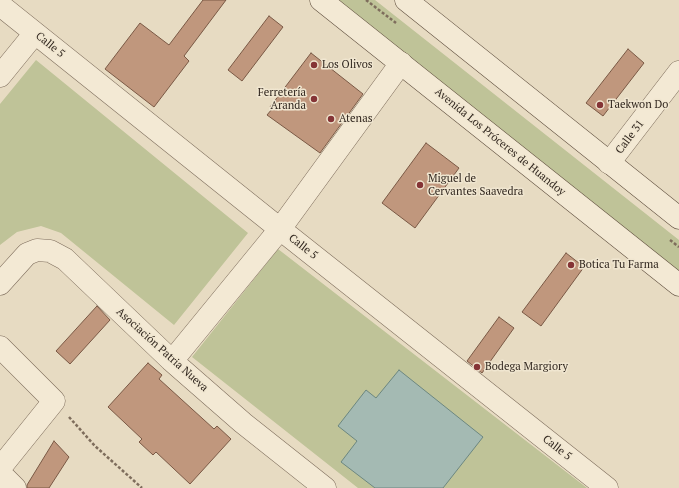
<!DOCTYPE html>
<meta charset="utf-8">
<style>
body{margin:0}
canvas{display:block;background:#e7dbc2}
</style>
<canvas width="679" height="488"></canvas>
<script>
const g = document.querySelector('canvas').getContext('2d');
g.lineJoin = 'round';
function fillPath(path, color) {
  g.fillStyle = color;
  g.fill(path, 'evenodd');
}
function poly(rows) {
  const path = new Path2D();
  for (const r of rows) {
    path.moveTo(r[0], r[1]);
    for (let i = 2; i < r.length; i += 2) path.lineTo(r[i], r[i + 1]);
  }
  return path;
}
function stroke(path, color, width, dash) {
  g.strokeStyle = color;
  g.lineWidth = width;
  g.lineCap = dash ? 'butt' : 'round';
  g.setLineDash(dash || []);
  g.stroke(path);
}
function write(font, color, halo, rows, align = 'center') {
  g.font = font + ' "PT Serif",serif';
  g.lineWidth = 3;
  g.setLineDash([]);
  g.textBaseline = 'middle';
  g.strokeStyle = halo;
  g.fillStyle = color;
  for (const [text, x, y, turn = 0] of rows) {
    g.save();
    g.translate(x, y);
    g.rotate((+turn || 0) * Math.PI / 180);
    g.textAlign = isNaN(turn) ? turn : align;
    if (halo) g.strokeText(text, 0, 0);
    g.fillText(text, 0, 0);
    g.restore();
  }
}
const green = poly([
 [333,0,375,0,679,240,679,272],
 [36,60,248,233,174,325,61,233,41,226,17,232,0,245,0,104],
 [278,249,587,488,358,488,192,357]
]);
const water = poly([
 [399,370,483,437,443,488,375,488,341,462,357,441,338,426,366,390,376,398,399,370]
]);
const building = poly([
 [203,0,226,0,184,56,189,61,154,107,105,69,140,23,169,45,203,0],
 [269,16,283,27,242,81,228,70,269,16],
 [628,49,644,63,603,116,586,103,628,49],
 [311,53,363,94,320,153,267,115,272,109,270,107,311,53],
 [426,143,459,168,415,228,382,203,426,143],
 [566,253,584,267,541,326,522,312,566,253],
 [97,306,110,320,70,364,56,351,97,306],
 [499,317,514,328,482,373,467,361,499,317],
 [148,363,162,375,159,379,214,429,217,426,231,439,190,484,156,452,153,455,139,442,142,439,108,407,148,363],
 [54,441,69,457,49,488,27,488,27,485,54,441]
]);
const path = poly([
 [366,0,396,23],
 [670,240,679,247],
 [69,417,95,446,142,488]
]);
const street = poly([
 [0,5,280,229,607,488],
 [0,76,35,33],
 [609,163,679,72],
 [0,284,27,254,37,250,50,251,65,259,172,361,243,423,325,488],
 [0,347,54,401,0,468],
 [172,361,280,229,401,63],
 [0,473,15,488]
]);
const secondary = poly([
 [321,0,679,285],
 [406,0,679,218]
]);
const markers = [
 [314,65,4,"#853436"],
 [314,99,4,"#853436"],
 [600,105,4,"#853436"],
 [331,119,4,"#853436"],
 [420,185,4,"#853436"],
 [571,265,4,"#853436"],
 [477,367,4,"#853436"]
];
const streetNames = [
 ["Calle 5",50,45,39],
 ["Calle 31",630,137,-53],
 ["Avenida Los Próceres de Huandoy",500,142,39],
 ["Calle 5",303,247,38],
 ["Asociación Patria Nueva",162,350,42],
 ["Calle 5",557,448,38]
];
const poiNames = [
 ["Los Olivos",322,65],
 ["Ferretería",306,93,"right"],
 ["Aranda",306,106,"right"],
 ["Taekwon Do",608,105],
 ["Atenas",339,119],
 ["Miguel de",428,179],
 ["Cervantes Saavedra",428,192],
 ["Botica Tu Farma",579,265],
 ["Bodega Margiory",485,367]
];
fillPath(green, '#bfc398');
fillPath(water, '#a4bab3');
stroke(water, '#6c8780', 1);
fillPath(building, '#c0977d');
stroke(building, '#7a5945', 1);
stroke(street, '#7e6d5c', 23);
stroke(secondary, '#604f3f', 23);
stroke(path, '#7e6d5c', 2.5, [3, 2]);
stroke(street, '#f3e9d4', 22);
stroke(secondary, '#f3e9d4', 22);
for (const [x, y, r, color] of markers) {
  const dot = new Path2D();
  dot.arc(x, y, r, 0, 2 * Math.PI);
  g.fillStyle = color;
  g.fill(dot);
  stroke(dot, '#f0e6d0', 1.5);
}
write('11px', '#30261e', '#f0e6d0', streetNames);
write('11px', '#30261e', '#f0e6d0', poiNames, 'left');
</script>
